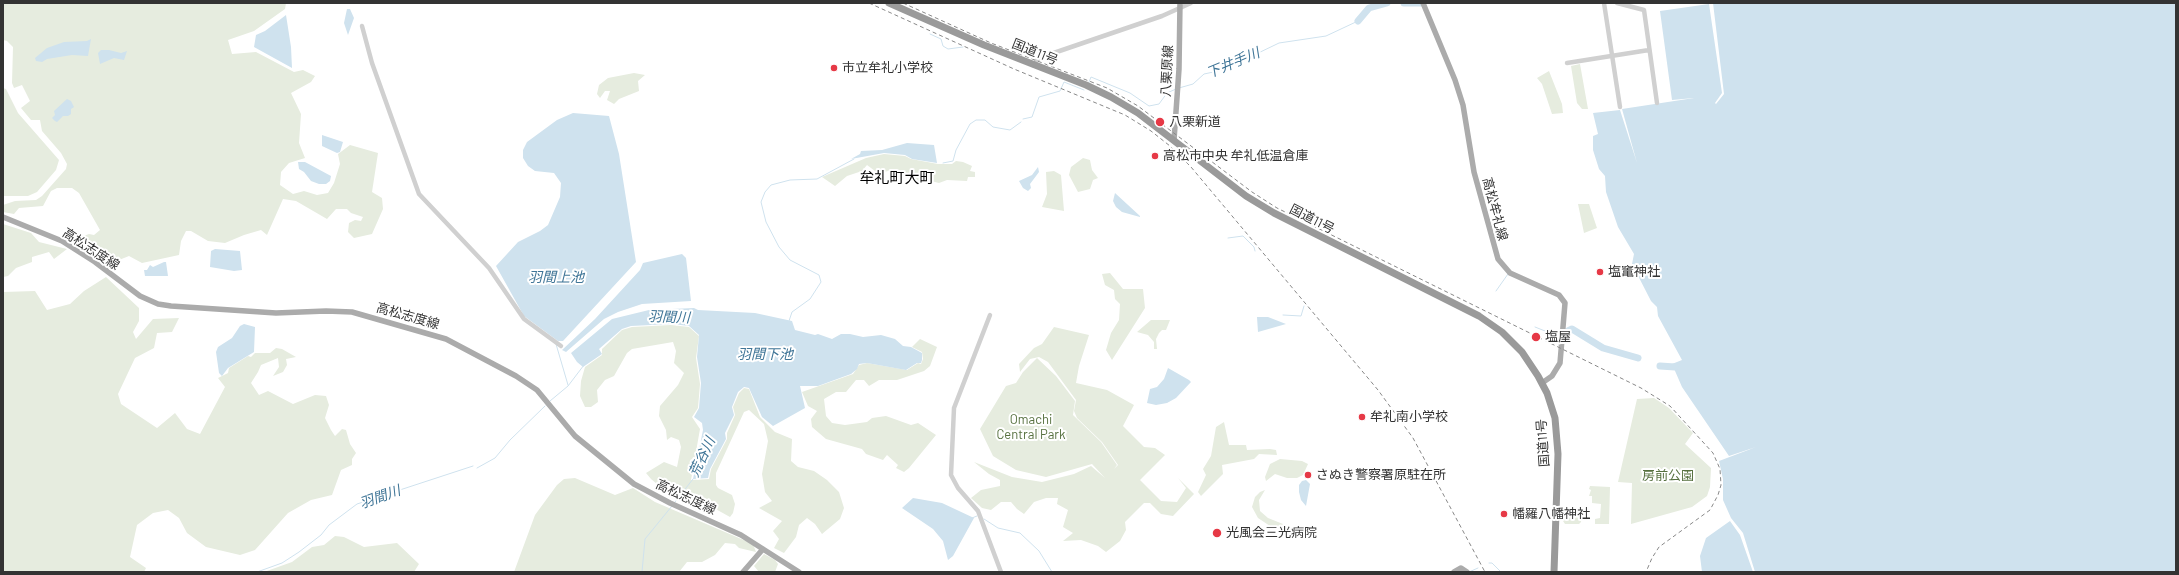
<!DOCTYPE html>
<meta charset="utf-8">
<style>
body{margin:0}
#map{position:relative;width:2179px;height:575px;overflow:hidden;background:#fff;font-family:Barlow,sans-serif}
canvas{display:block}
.frame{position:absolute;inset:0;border:4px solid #333;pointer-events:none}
</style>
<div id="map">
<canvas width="2179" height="575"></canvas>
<div class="frame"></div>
</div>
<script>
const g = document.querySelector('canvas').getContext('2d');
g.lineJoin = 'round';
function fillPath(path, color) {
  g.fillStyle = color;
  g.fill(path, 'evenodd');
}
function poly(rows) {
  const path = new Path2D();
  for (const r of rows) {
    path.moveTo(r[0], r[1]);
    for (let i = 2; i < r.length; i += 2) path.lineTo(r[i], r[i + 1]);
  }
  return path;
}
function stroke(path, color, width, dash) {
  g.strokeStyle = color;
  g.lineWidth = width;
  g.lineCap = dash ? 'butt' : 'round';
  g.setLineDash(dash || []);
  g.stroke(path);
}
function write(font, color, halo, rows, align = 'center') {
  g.font = font + ' Barlow,"Noto Sans JP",sans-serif';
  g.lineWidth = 4;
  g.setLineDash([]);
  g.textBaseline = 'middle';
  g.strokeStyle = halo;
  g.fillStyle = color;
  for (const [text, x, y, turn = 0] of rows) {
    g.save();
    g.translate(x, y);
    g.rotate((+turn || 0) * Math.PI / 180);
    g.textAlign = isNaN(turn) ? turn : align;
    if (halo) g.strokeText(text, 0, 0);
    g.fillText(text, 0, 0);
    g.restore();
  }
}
const green = poly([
 [3,3,286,3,285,9,254,31,228,40,232,54,256,52,294,72,303,70,315,76,311,82,291,93,301,114,299,143,305,158,289,163,281,172,280,185,293,194,304,191,317,195,328,193,334,183,340,164,338,154,350,145,378,153,372,192,382,198,383,209,372,234,354,238,348,232,349,223,355,220,361,221,363,217,351,213,347,209,336,209,327,219,296,201,283,199,267,235,261,230,244,235,225,243,208,241,191,231,186,231,181,241,179,255,142,263,129,256,119,260,113,269,74,243,75,239,89,234,94,235,100,230,79,193,72,188,57,188,51,191,43,206,19,208,14,214,3,212,3,205,15,201,36,200,42,196,66,169,67,164,61,153,42,131,40,120,31,120,21,108,30,101,22,85,14,88,12,83,13,47,7,41,3,40],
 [1580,64,1588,109,1582,109,1577,103,1571,66],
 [1549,71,1562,104,1563,113,1552,114,1542,84,1537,78],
 [634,73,645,75,638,81,639,91,619,99,614,104,607,100,610,91,605,91,600,98,597,94,599,85,608,78],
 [3,88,6,89,18,113,59,160,56,170,37,192,28,196,3,196],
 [884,154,905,156,911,159,938,164,952,164,956,161,963,162,972,166,970,171,975,172,975,177,968,177,967,181,947,180,939,183,931,181,923,182,909,179,904,174,892,170,884,172,875,171,867,165,862,171,847,176,835,186,822,177,866,158],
 [1083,158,1090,160,1092,170,1098,178,1093,180,1090,189,1078,192,1069,175,1071,167],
 [1054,171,1061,175,1064,211,1042,207,1047,194,1046,172],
 [1578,204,1589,204,1597,228,1584,233],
 [3,224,31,233,39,242,67,249,54,259,49,252,32,257,32,262,16,268,8,276,3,277],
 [1110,273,1123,289,1143,289,1145,308,1112,360,1106,350,1111,333,1119,320,1120,304,1115,299,1114,290,1105,285,1102,274],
 [106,277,139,308,139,321,133,332,136,339,153,319,179,318,172,332,157,333,154,348,135,358,118,394,121,404,157,428,175,413,187,429,200,434,225,387,218,378,228,373,229,368,248,356,251,357,255,353,270,353,276,348,282,349,296,357,286,359,287,365,283,372,273,376,279,367,278,358,261,365,258,372,251,383,259,395,268,391,293,404,315,395,326,396,329,405,325,418,331,430,335,436,342,429,346,430,350,444,356,453,352,459,352,465,341,470,332,495,311,500,288,513,255,550,240,555,206,547,187,533,179,518,168,510,153,513,137,525,130,557,146,568,144,572,3,572,3,292,35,291,47,310,70,304,84,291],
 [1151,320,1170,320,1166,330,1162,330,1159,333,1156,339,1157,349,1154,349,1154,342,1148,335,1137,332],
 [671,325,689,327,699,336,696,358,700,384,698,408,692,417,700,429,691,480,709,479,711,469,727,439,727,433,735,415,733,407,739,393,744,388,749,389,760,417,775,432,792,439,791,461,798,467,814,471,827,480,839,492,844,508,840,519,822,534,815,524,807,518,799,525,796,537,784,553,774,548,779,539,773,531,782,521,759,508,772,501,765,492,762,474,768,441,764,424,749,410,744,412,716,473,716,485,718,488,732,495,735,504,733,513,730,517,712,507,670,492,668,490,669,485,663,481,657,484,651,479,646,473,664,462,677,467,681,447,679,440,671,437,667,440,666,430,659,416,660,406,678,385,684,373,674,363,676,351,673,342,632,349,627,353,614,376,605,380,597,390,598,402,591,407,585,407,580,396,581,381,585,367,602,355,602,349,622,330,632,327],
 [1054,327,1089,335,1079,366,1076,383,1107,390,1134,405,1123,426,1144,447,1155,448,1165,455,1140,480,1161,501,1177,502,1186,488,1178,478,1194,494,1173,516,1161,514,1150,503,1144,503,1125,522,1126,530,1120,541,1106,552,1098,546,1081,540,1063,541,1073,533,1063,527,1068,510,1057,504,1058,498,1046,498,1034,502,1024,514,1017,509,1011,502,1001,502,991,510,982,508,971,498,981,490,1000,486,1000,480,989,474,974,462,1012,477,1042,482,1074,474,1091,466,1105,478,1092,464,1046,477,1016,470,993,456,980,429,1006,386,1016,383,1023,372,1037,358,1056,376,1075,401,1073,415,1101,442,1117,465,1114,469,1118,465,1102,442,1077,418,1074,411,1076,400,1048,362,1039,357,1030,359,1020,372,1019,364,1034,348,1042,344],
 [920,339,937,347,930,366,924,371,897,380,879,380,869,386,864,380,856,380,846,392,836,392,824,399,826,416,832,423,845,425,867,422,872,418,886,416,911,425,918,423,936,435,909,468,904,472,896,468,898,465,887,455,883,460,866,454,862,449,826,439,812,427,811,419,817,411,808,406,802,392,853,374,859,365,867,363,907,370,918,363,921,364,923,359,922,352,912,347],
 [1654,398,1669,408,1693,433,1685,444,1711,468,1710,487,1707,496,1692,507,1631,524,1632,483,1618,482,1637,399],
 [1224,422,1229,445,1246,445,1247,450,1270,449,1276,450,1277,455,1259,454,1254,459,1222,465,1223,474,1201,496,1198,492,1206,475,1203,469,1211,456,1216,427],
 [1280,459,1302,461,1308,464,1303,475,1297,478,1287,478,1275,474,1266,481,1265,477,1270,464],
 [575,478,615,495,633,488,655,502,753,544,756,552,739,548,735,544,725,543,715,555,702,562,687,562,679,572,514,572,535,515,557,485,564,479],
 [1590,486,1610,487,1609,524,1595,524,1595,519,1600,518,1601,504,1592,503,1592,496,1589,496,1591,490,1589,489],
 [1265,490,1259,500,1260,511,1268,518,1283,524,1281,529,1270,526,1258,518,1252,507,1255,497,1260,492],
 [1561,514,1582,515,1581,522,1579,524,1565,524,1561,518],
 [335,536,344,537,364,547,397,543,419,564,414,572,264,572,292,562,312,547,324,545],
 [764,554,775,560,778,564,775,572,759,572,754,566]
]);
const water = poly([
 [1713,3,2176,3,2176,572,1755,572,1743,533,1731,518,1723,500,1723,479,1719,461,1756,447,1729,456,1682,387,1672,364,1682,360,1658,316,1657,307,1651,301,1632,264,1634,254,1618,227,1606,192,1605,176,1599,169,1593,150,1593,136,1598,134,1593,113,1620,110,1637,163,1622,109,1694,98,1672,100,1660,11,1709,4,1722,93,1715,103,1716,104,1724,94],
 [347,9,350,9,354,18,348,35,344,23],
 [286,15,291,47,292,68,254,47,256,35,265,31],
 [91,39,88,56,72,55,47,59,42,62,36,61,35,58,47,48,64,42,87,41],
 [101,50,109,50,121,53,127,51,124,60,114,58,100,64,98,53],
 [67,99,71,101,74,107,71,109,71,114,68,116,63,116,57,122,55,121,52,118,55,115,54,111],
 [573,113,609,116,619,154,636,262,563,341,558,341,524,316,496,266,518,242,540,231,548,225,560,197,561,183,554,173,535,171,528,166,523,158,523,150,527,142,557,120],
 [322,135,343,142,340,152,337,153,322,146],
 [907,143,934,145,937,163,912,159,905,155,884,153,851,159,860,154,861,151,882,150],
 [298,162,305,162,331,176,330,181,326,184,319,184,311,181,304,172,299,169],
 [1038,167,1039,172,1030,184,1031,188,1028,191,1023,188,1019,181,1032,175],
 [1115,193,1140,216,1140,217,1122,212,1116,207,1113,201],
 [215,249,240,251,242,270,234,271,210,267,211,251],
 [682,254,686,258,691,301,642,304,618,312,604,319,566,352,562,350,595,319,640,270,643,263],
 [164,262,166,262,168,276,145,276,144,270,147,270,150,265,153,267],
 [694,308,698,310,755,313,792,321,795,330,815,335,818,334,832,339,841,334,850,334,863,337,881,335,895,339,903,346,911,347,922,353,922,360,921,363,917,363,906,370,867,363,859,364,857,369,851,374,818,386,800,386,805,408,773,426,762,417,749,388,744,387,738,392,732,407,734,415,725,433,726,439,710,469,708,478,693,479,703,430,702,423,694,417,699,408,701,383,697,357,699,335,689,326,672,324,631,326,622,329,599,349,602,354,583,367,577,362,571,353,612,319,649,310],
 [1257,317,1268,317,1286,324,1258,332],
 [244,324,255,327,254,352,228,368,222,376,219,373,216,352,218,347,232,338,240,326],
 [1168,368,1189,380,1191,382,1176,398,1167,403,1156,405,1147,403,1150,389,1157,387,1164,379],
 [1306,480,1310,484,1306,506,1301,500,1299,492,1299,485,1302,481],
 [913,498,942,503,974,518,953,556,948,560,943,541,933,529,902,508],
 [1730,521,1740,535,1753,572,1702,572,1700,556,1706,538]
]);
const stream = poly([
 [930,34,941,39,943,46,948,49,963,47],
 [1089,82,1091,77,1130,93,1149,106,1159,104,1167,93,1176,89],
 [1179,88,1193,84,1204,74,1223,70,1279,43,1326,36,1358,21],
 [1023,119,1032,117,1039,97,1060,91,1064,82,1084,90],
 [943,163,953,161,956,150,970,124,976,120,985,120,993,127,1010,130,1021,122],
 [1228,238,1243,236,1254,247,1255,251],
 [1496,291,1508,274],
 [1283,315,1301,316,1304,306],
 [789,321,792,312,810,299,821,282,819,275,790,260,779,247,766,222,761,202,765,192,771,185,790,180,817,179,854,159],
 [1535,327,1560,337],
 [556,344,568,385],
 [550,401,568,386,584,365],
 [477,468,495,458,510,440,545,406],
 [675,502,693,479],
 [972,518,977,516],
 [984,519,998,528,1020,533,1039,551,1052,572],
 [1489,563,1492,563,1501,572],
 [257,572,282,563,299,552,321,535,329,525,357,504,473,466],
 [642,572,645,539,672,506],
 [1469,572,1478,568]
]);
const river = poly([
 [1404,3,1423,3],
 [1358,21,1369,8,1387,3],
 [1567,335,1568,331,1572,329,1603,348,1638,358],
 [1660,366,1675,367]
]);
const minor = poly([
 [1604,3,1620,107],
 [1617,3,1644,10,1657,103],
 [362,26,372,63,419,194,489,268,524,319,561,346],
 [1567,63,1649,50],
 [1033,65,1039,58,1162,16,1191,3],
 [990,315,954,408,951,475,958,488,978,511,1001,572]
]);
const major = poly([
 [1423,3,1455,80,1463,105,1474,172,1498,259,1510,273,1559,295,1565,303,1560,363,1552,376,1542,383],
 [1174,140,1179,69,1180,3],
 [3,217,62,241,95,262,140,296,158,304,171,306,276,313,326,311,352,312,446,339,516,376,537,390,575,436,634,484,670,503,741,535,799,572],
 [743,572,763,549],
 [1454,572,1461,568,1467,572]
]);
const highway = poly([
 [889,3,984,45,1086,85,1111,97,1138,113,1246,196,1274,213,1479,316,1502,332,1522,352,1538,376,1547,393,1555,418,1558,454,1554,572]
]);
const rail = poly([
 [869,3,1014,69,1125,115,1151,131,1170,146,1191,167,1378,390,1413,438,1485,572],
 [903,3,991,43,1107,88,1138,106,1252,192,1277,208,1641,388,1670,406,1713,453,1720,469,1721,485,1718,495,1710,510,1659,547,1652,558,1646,572]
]);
const markers = [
 [834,68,4,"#e63946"],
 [1160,122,5,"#e63946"],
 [1155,156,4,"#e63946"],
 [1600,272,4,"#e63946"],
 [1536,337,5,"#e63946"],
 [1362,417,4,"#e63946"],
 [1308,475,4,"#e63946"],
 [1504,514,4,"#e63946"],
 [1217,533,5,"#e63946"]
];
const streetNames = [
 ["国道11号",1035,52,22],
 ["八栗原線",1167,71,-87],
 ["高松牟礼線",1495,209,75],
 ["国道11号",1312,219,27],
 ["高松志度線",91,249,33],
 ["高松志度線",408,316,16],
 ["国道11号",1543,443,-94],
 ["高松志度線",686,497,25]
];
const poiNames = [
 ["市立牟礼小学校",842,68],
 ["八栗新道",1169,122],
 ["高松市中央 牟礼低温倉庫",1163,156],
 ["塩竃神社",1608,272],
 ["塩屋",1545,337],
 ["牟礼南小学校",1370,417],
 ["さぬき警察署原駐在所",1316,475],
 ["幡羅八幡神社",1512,514],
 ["光風会三光病院",1226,533]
];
const parkNames = [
 ["Omachi",1031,420],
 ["Central Park",1031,435],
 ["房前公園",1668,476]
];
const waterNames = [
 ["下井手川",1233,63,-23],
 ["羽間上池",556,277],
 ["羽間川",669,317,2],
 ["羽間下池",765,354],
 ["荒谷川",702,457,-65],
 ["羽間川",380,497,-20]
];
const quarterNames = [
 ["牟礼町大町",897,178]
];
fillPath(green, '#e6ecdf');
fillPath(water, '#cfe2ee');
stroke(stream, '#cfe2ee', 1);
stroke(river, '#cfe2ee', 7);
stroke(minor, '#d0d0d0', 4.5);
stroke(major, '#ababab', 5.5);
stroke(highway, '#9a9a9a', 7);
stroke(rail, '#888', 1, [4, 3]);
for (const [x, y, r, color] of markers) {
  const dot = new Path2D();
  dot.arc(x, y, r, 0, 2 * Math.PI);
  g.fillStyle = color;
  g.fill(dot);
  stroke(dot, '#fff', 1.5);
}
write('13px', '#333', '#fff', streetNames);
write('13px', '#333', '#fff', poiNames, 'left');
write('13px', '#56703f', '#fff', parkNames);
write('italic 14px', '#3f7597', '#fff', waterNames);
write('15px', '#000', '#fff', quarterNames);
</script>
